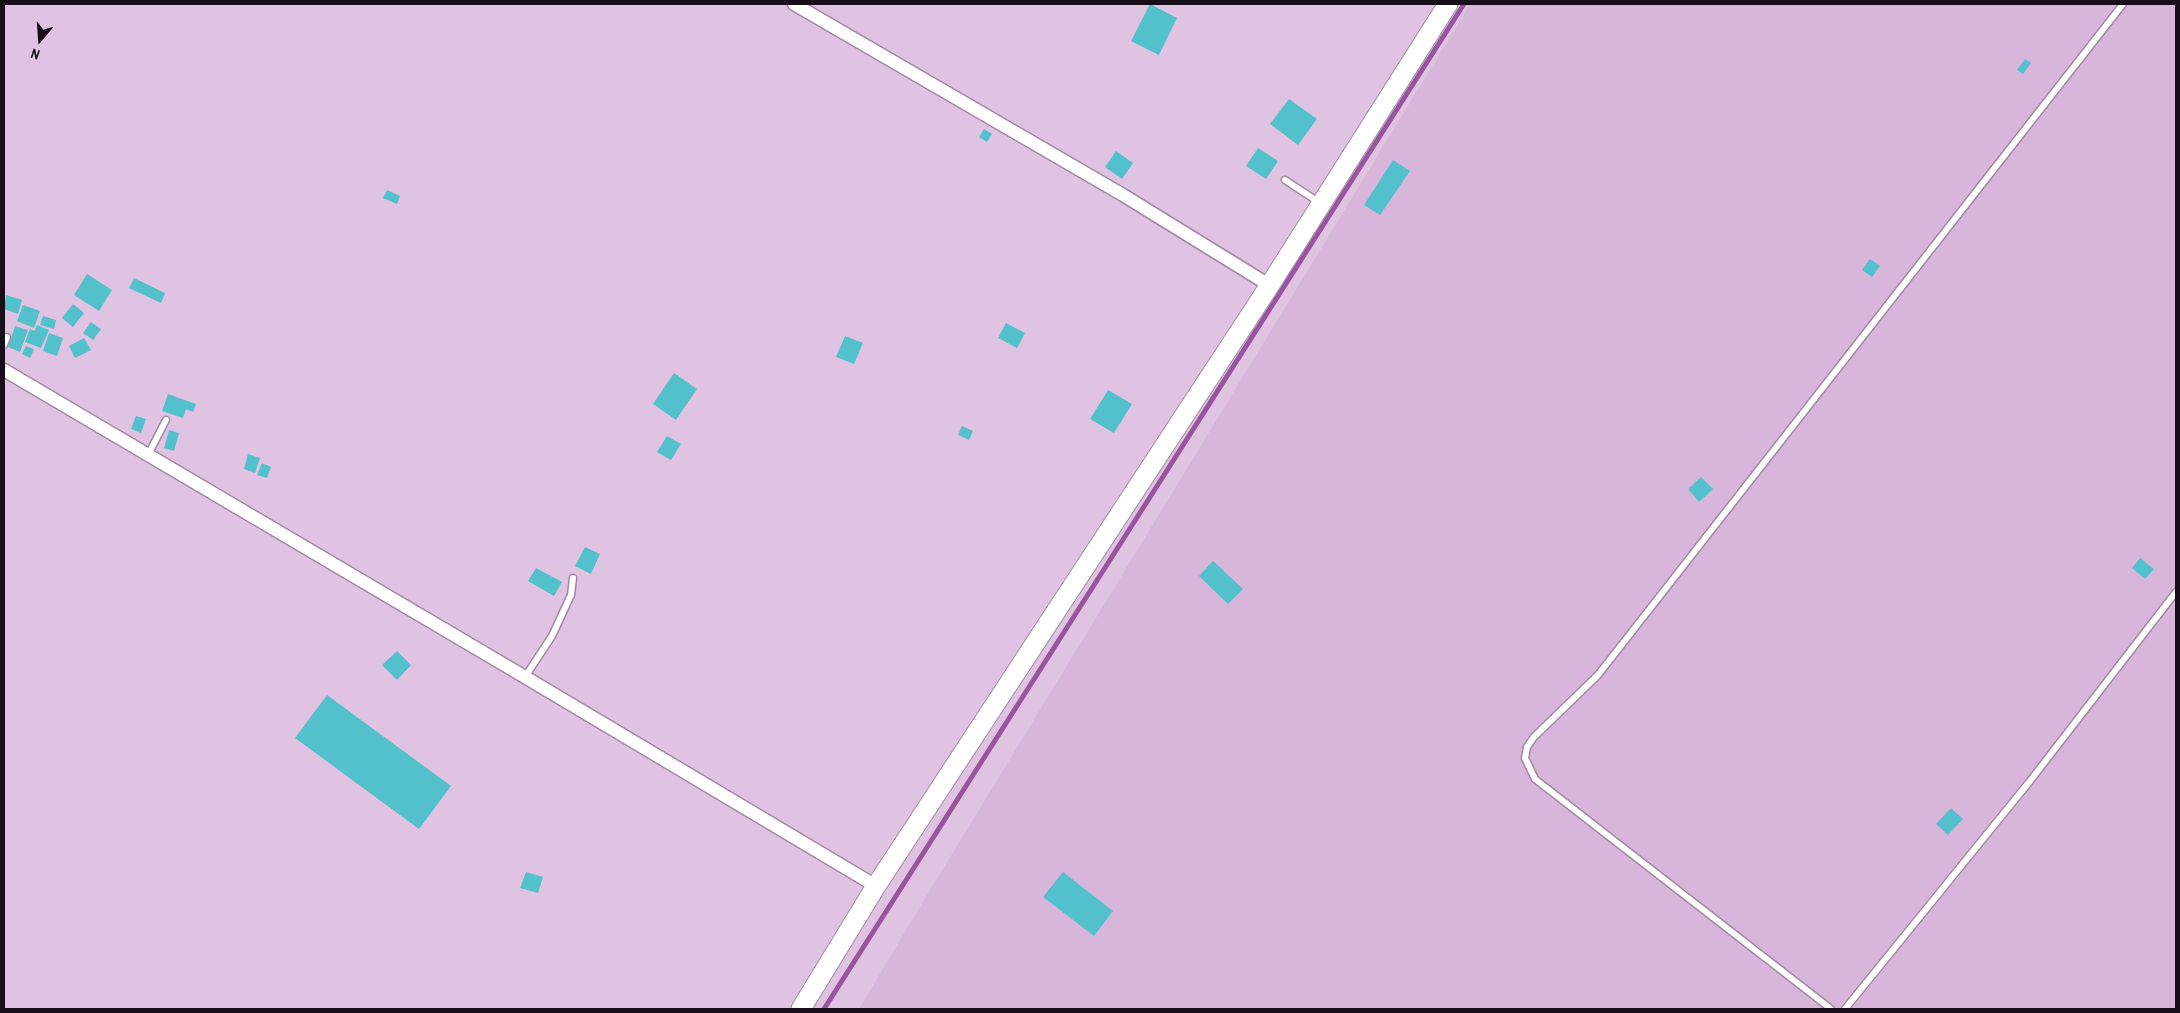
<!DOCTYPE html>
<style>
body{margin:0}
#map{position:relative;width:2180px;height:1013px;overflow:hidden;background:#e0c3e2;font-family:"Archivo Narrow",sans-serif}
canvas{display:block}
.frame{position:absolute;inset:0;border:5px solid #180e19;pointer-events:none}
.north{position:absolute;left:15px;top:15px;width:50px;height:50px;-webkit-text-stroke:4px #e0c3e2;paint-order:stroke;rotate:198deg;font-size:14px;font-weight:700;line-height:20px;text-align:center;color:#180e19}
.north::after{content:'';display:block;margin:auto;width:18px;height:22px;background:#180e19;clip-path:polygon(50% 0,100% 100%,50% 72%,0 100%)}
</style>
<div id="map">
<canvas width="2180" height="1013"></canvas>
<div class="frame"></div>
<div class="north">N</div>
</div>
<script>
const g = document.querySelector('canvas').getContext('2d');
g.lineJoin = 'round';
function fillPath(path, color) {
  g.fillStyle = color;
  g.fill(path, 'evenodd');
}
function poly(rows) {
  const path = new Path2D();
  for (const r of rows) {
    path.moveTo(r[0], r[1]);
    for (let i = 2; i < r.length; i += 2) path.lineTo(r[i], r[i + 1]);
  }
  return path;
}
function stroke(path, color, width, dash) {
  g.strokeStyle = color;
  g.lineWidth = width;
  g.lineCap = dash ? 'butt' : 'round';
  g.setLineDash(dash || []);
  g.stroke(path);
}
const built = poly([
 [1470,4,2176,4,2176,1009,859,1009,924,900]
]);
const stream = poly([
 [824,1009,1464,4]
]);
const building = poly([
 [1150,4,1177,18,1159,55,1131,41],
 [2025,59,2031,63,2023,74,2017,70],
 [1289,99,1317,119,1298,145,1270,124],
 [984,129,992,134,987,142,979,137],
 [1258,148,1278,161,1266,179,1246,166],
 [1116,151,1133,163,1122,179,1105,167],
 [1393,160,1410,171,1380,215,1364,205],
 [387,190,400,196,397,204,383,198],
 [1870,259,1880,266,1872,277,1862,270],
 [87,274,112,290,99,311,74,295],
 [134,278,165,293,161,303,129,288],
 [6,295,22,300,18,314,4,309],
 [73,304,84,313,73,327,62,318],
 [23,305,40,311,34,328,17,321],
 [43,316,56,320,54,329,40,325],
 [91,322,101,329,93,340,83,333],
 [1006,323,1025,333,1017,348,998,338],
 [37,325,49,330,41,348,25,342,30,329,35,331],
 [15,326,28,330,20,352,8,347],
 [49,333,63,338,57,356,43,351],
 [845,336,863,343,854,364,836,357],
 [84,338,91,350,75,358,69,346],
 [26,346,34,349,30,358,22,354],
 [674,373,697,389,676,420,653,404],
 [1108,390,1132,404,1114,433,1090,419],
 [168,394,196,404,193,412,186,409,183,418,162,411],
 [136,416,146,419,141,433,131,429],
 [962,426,973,431,969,440,958,435],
 [169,430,179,433,174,451,164,448],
 [667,436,681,444,671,460,657,452],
 [248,454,260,458,255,473,244,469],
 [262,463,271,467,267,478,257,475],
 [1701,477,1713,489,1699,502,1688,489],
 [585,547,600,554,591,574,575,566],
 [2140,558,2154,569,2145,579,2132,568],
 [1213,561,1243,589,1228,604,1199,576],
 [536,568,562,582,554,596,528,581],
 [397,651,411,665,397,680,382,665],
 [327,695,451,786,419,829,295,738],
 [1951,808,1963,819,1948,835,1936,824],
 [526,872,543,877,538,893,520,888],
 [1063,872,1113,911,1094,936,1043,897]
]);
const lane = poly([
 [1285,180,1320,203],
 [4,345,7,337],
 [148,455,166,420],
 [525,677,552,636,571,595,573,578],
 [1831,1009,1535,779,1525,758,1527,747,1534,737,1598,675,2123,4],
 [1845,1009,2030,781,2176,592]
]);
const street = poly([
 [794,4,1123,195,1269,285],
 [4,370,525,677,876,886]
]);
const secondary = poly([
 [801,1009,876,886,1266,291,1448,4]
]);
fillPath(built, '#d8b6db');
stroke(stream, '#96559d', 5);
fillPath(building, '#53c1cb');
stroke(lane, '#a388a5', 9);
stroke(street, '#a388a5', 15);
stroke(secondary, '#a388a5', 21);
stroke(lane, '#fff', 6);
stroke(street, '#fff', 12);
stroke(secondary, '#fff', 19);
</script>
